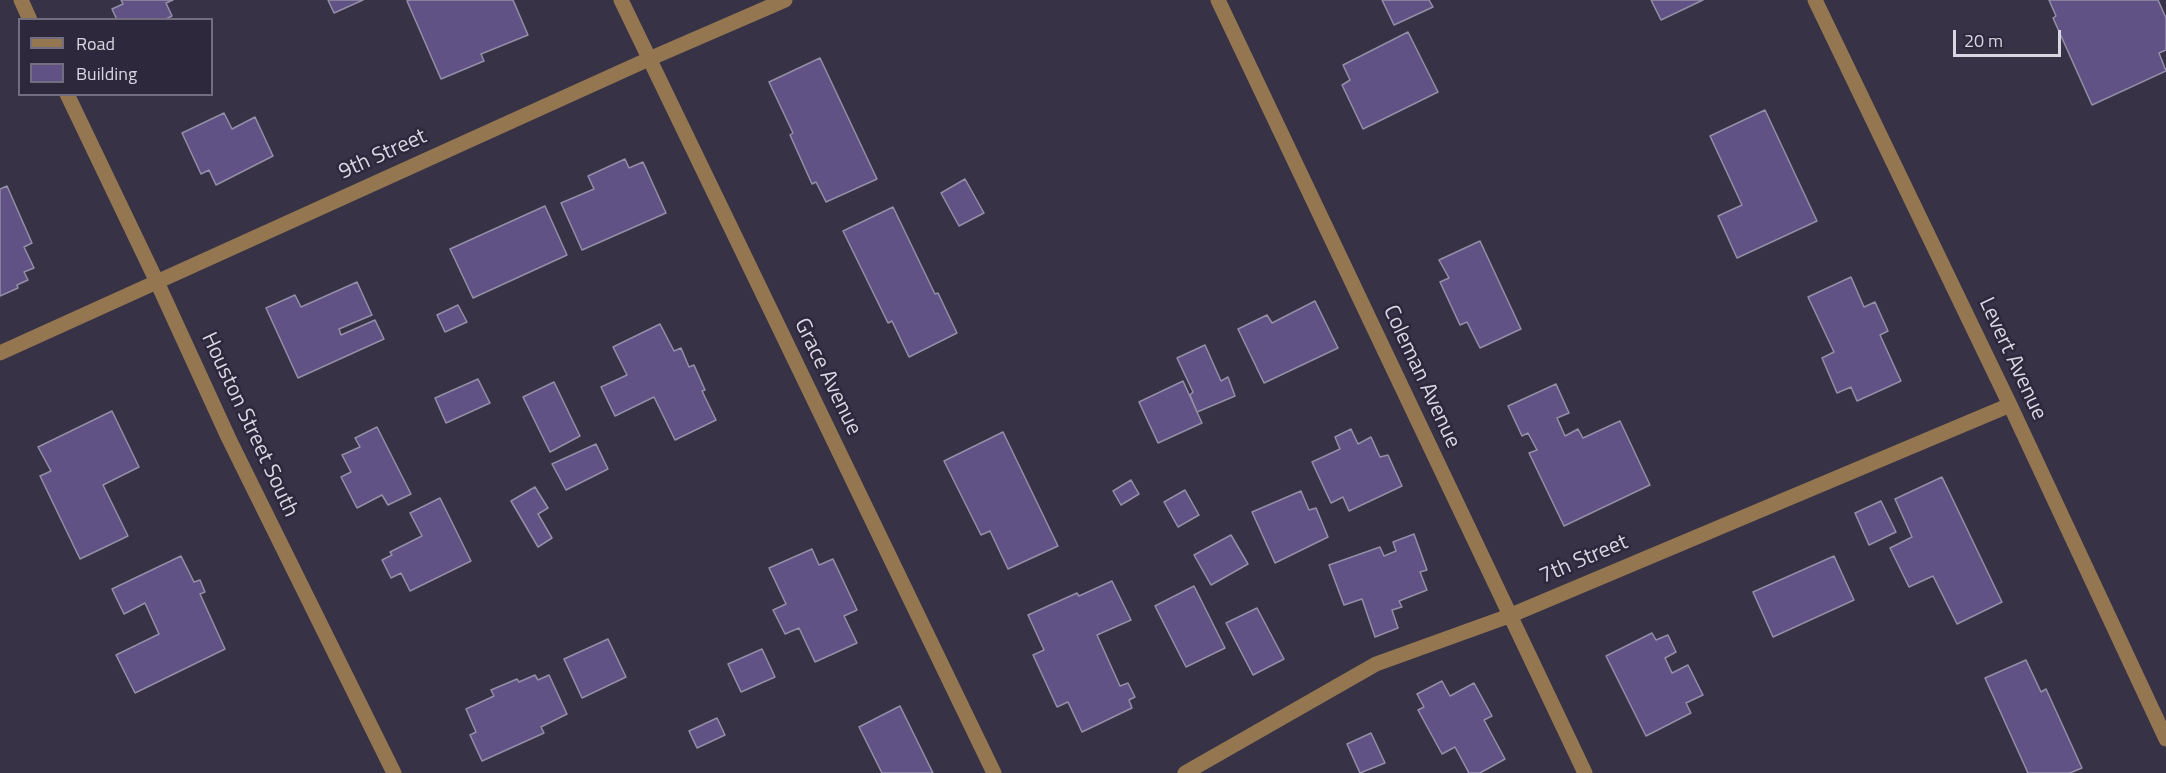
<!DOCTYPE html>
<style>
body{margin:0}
#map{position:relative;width:2166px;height:773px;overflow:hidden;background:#373246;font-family:"Titillium Web",sans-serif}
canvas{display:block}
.legend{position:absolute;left:18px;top:18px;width:195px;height:78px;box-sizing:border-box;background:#2d283c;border:2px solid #726e7f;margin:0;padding:8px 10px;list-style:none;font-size:18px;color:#d9d6e3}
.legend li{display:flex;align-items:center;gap:12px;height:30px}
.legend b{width:30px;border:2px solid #726e7f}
.scale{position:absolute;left:1953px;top:30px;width:108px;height:27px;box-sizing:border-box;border:3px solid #d9d6e3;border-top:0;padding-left:8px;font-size:18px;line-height:21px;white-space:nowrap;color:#d9d6e3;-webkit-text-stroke:4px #2d283c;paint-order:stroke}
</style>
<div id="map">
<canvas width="2166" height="773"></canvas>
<ul class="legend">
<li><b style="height:8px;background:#947750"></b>Road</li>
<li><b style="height:16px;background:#615286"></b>Building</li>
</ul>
<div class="scale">20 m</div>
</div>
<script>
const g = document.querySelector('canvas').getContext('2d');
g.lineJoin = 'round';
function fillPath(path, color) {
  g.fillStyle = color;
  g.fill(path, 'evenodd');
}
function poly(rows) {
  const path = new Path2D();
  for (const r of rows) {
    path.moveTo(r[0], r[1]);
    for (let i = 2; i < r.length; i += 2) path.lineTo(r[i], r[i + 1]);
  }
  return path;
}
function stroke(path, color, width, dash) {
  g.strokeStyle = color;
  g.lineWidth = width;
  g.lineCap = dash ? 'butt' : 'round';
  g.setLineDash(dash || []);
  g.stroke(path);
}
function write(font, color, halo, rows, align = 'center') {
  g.font = font + ' "Titillium Web",sans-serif';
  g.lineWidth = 5;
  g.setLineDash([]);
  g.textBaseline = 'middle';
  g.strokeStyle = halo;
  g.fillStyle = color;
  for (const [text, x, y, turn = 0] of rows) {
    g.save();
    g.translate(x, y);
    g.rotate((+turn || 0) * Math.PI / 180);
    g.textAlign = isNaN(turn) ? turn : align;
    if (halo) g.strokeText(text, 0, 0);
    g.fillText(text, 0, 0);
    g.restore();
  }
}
const building = poly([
 [121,0,173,0,166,3,172,16,164,20,117,20,112,9,123,4,121,0],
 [328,0,363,0,334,13,328,0],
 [410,0,513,0,528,35,481,54,484,61,441,79,407,1,410,0],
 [1382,0,1429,0,1433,7,1394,25,1382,0],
 [1651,0,1703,0,1661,20,1651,0],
 [2049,0,2158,0,2166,18,2166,50,2159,53,2166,71,2092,105,2053,18,2056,16,2049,0],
 [1408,32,1438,92,1363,129,1342,85,1350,80,1343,65,1408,32],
 [820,58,877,179,826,202,816,182,812,184,790,135,793,133,769,82,820,58],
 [1765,110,1817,221,1737,258,1718,216,1742,205,1710,136,1765,110],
 [224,113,232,129,255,117,273,156,216,185,209,170,201,174,182,133,224,113],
 [625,159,629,168,643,162,666,213,582,250,561,203,594,189,588,176,625,159],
 [965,179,984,213,959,226,941,193,965,179],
 [7,186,32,243,24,247,34,268,24,272,28,280,17,285,18,288,0,296,0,189,7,186],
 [545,206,567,255,473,298,450,249,545,206],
 [893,207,935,294,938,293,957,333,909,357,892,321,888,323,843,231,893,207],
 [1480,241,1521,329,1480,348,1467,322,1460,325,1440,282,1449,278,1439,260,1480,241],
 [1851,277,1864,307,1875,302,1888,331,1880,335,1901,381,1857,401,1851,387,1837,393,1822,358,1834,352,1808,297,1851,277],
 [357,282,372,315,339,329,341,335,375,320,384,339,298,378,266,308,295,295,301,307,357,282],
 [1315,301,1338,348,1264,383,1238,329,1267,315,1272,323,1315,301],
 [458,305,467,322,445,332,437,315,458,305],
 [660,324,674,351,681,348,689,367,694,365,705,390,702,391,716,420,675,440,654,397,615,416,601,387,627,375,613,347,660,324],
 [1205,345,1221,381,1228,377,1235,396,1197,412,1190,395,1193,392,1177,358,1205,345],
 [478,379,490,403,446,423,435,398,478,379],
 [1183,381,1202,423,1158,443,1139,402,1183,381],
 [554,382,580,436,550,452,523,397,554,382],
 [1556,384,1569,413,1557,418,1565,436,1578,429,1583,438,1620,421,1650,485,1564,526,1529,453,1537,450,1528,433,1522,436,1508,406,1556,384],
 [112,411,139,467,103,485,128,536,80,559,40,476,51,471,38,447,112,411],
 [377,427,411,494,388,505,382,495,357,508,341,477,351,472,342,455,360,447,355,438,377,427],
 [1351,429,1358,444,1371,437,1380,457,1388,455,1402,486,1349,511,1343,497,1331,503,1312,462,1340,449,1335,437,1351,429],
 [1003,432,1058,546,1008,569,990,531,981,535,944,461,1003,432],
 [596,444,608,469,566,490,552,464,596,444],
 [1942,477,2002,602,1957,624,1933,576,1909,587,1890,548,1912,537,1895,499,1942,477],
 [1131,480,1139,494,1121,505,1113,491,1131,480],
 [535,487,548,508,538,514,552,538,538,547,511,501,535,487],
 [1185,490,1199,515,1178,527,1164,502,1185,490],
 [1301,491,1309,510,1316,508,1328,537,1275,563,1252,512,1301,491],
 [440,498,471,561,410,591,401,573,391,578,382,560,392,555,390,552,422,536,410,513,440,498],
 [1881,501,1896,532,1869,545,1855,513,1881,501],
 [1414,534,1427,570,1420,572,1427,590,1399,601,1402,607,1392,610,1398,628,1375,637,1362,599,1344,605,1329,565,1380,547,1384,556,1396,551,1393,542,1414,534],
 [1231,535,1248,564,1211,585,1194,555,1231,535],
 [812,549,819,565,833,559,857,610,844,616,857,643,815,662,799,628,785,634,773,610,786,604,769,568,812,549],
 [181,556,194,582,200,580,205,592,200,594,225,649,135,693,116,655,159,634,145,603,124,614,112,589,181,556],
 [1834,556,1854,600,1773,637,1753,592,1834,556],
 [1112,581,1131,620,1097,635,1120,686,1128,683,1135,697,1129,700,1132,708,1082,732,1068,702,1057,707,1033,655,1044,650,1028,615,1077,593,1079,596,1112,581],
 [1194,586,1225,648,1186,667,1155,606,1194,586],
 [1257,608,1284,659,1253,675,1226,623,1257,608],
 [1652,633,1656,640,1668,635,1676,652,1665,658,1672,673,1688,665,1703,695,1686,703,1691,713,1646,736,1606,656,1652,633],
 [608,639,626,677,582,698,564,659,608,639],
 [762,649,775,677,741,692,728,664,762,649],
 [2026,660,2041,692,2046,689,2082,768,2070,773,2028,773,1985,678,2026,660],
 [535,675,538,680,549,675,567,714,541,727,544,733,482,761,470,735,476,732,466,709,494,696,491,690,517,679,519,682,535,675],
 [1442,681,1450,696,1474,683,1492,716,1484,720,1505,759,1480,773,1469,773,1455,747,1442,754,1418,710,1424,707,1417,694,1442,681],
 [900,706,933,773,882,773,859,727,900,706],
 [717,718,725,735,697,748,689,731,717,718],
 [1371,733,1385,763,1360,773,1347,744,1371,733]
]);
const minor = poly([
 [21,0,30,20],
 [621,0,994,773],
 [1218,0,1585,773],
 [1815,0,2010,405,2166,739],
 [67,94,157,282,229,439,394,773],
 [0,353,649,59,785,0],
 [1185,773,1376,664,1509,616,2010,405]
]);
const streetNames = [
 ["9th Street",383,155,-24],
 ["Levert Avenue",2012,359,65],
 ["Grace Avenue",827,377,64],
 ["Coleman Avenue",1421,377,65],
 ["Houston Street South",249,425,65],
 ["7th Street",1584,560,-23]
];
fillPath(building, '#615286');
stroke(building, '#948fa7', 1.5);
stroke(minor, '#947750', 15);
write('22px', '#d9d6e3', '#2d283c', streetNames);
</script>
